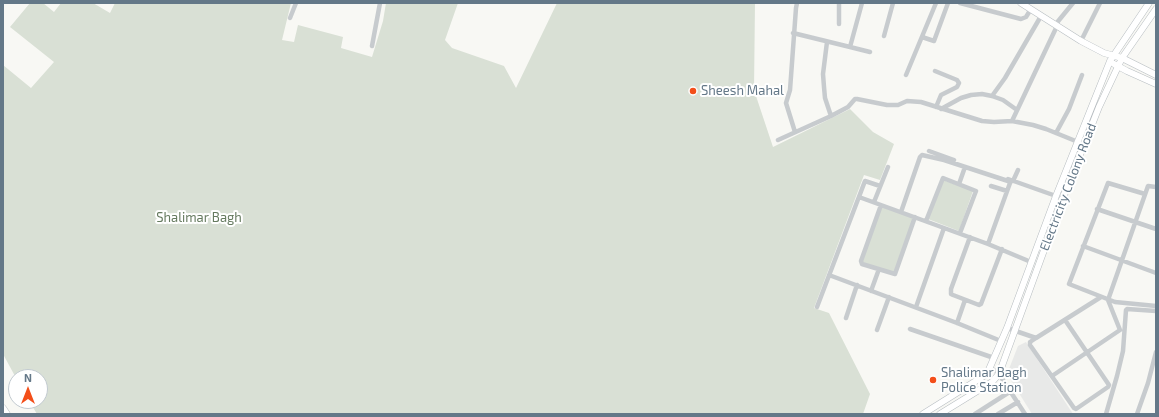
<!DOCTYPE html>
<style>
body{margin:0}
#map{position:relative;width:1159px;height:417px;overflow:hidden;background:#f8f8f4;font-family:"Exo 2",sans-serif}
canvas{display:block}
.frame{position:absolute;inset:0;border:4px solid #647888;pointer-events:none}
.north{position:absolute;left:8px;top:369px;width:40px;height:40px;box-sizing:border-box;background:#fff;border:1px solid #c1c9cf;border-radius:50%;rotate:0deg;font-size:11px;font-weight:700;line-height:16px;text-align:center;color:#647888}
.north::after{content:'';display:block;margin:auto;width:14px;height:18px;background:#f34e19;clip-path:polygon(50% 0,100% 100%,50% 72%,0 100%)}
</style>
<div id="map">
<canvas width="1159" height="417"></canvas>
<div class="frame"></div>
<div class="north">N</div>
</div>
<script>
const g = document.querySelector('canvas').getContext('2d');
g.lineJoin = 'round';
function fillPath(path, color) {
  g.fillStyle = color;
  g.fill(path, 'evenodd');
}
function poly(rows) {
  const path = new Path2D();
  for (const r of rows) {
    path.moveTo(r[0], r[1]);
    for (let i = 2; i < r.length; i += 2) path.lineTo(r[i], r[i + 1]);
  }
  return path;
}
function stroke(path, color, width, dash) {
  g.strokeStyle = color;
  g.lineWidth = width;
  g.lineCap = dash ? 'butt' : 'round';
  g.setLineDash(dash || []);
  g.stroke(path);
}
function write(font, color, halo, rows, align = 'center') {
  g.font = font + ' "Exo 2",sans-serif';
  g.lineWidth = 4;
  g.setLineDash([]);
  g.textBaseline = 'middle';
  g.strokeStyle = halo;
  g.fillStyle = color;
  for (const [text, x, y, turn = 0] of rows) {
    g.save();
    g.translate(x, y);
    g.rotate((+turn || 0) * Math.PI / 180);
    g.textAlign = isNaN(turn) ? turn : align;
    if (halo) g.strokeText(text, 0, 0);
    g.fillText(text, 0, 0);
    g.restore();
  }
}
const built = poly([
 [1026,342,1073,414,1032,414,1007,374,1018,346]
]);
const green = poly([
 [30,3,43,3,54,12,61,3,93,3,110,13,115,3,291,3,282,40,294,42,298,25,343,37,341,48,372,57,383,21,386,3,458,3,445,40,452,48,504,66,516,88,557,3,755,3,754,90,773,147,850,109,873,132,894,144,880,180,864,175,814,308,829,313,870,394,863,414,37,414,29,401,40,401,40,377,16,378,3,354,3,65,31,88,54,62,10,27],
 [943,180,973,191,959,231,928,219],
 [882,207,913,218,894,273,862,262]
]);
const street = poly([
 [960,3,1021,19,1026,17,1031,9],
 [290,18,296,3],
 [839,24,839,3],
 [1055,25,1073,3],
 [793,33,850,47,862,3],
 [884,36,893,3],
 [922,37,934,41,948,3],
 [1081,41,1100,3],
 [827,42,823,74,824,87,825,98,831,116],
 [372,46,380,3],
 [850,47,870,52],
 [935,71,957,80,959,83,957,87,941,95,936,107],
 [906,75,936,3],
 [992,96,1005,78,1041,16],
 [941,109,961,98,971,95,982,94,992,96,1003,100,1017,110],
 [1012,121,1057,26],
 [795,132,786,103,790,90,796,8,797,3],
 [1056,133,1069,109,1082,75],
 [778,140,831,116,848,107,855,99,857,99,887,105,898,105,907,101,921,102,982,121,994,122,1012,121,1033,125,1046,129,1083,144],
 [929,151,954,160],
 [1008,179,1056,196],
 [1013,181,1018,170],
 [959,184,965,167],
 [991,186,1007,191],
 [1145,194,1108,183,1069,284,1115,302,1156,306],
 [859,197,988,244,1031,262],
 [874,202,888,167],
 [881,205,861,261,862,264,895,274,915,217],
 [1097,209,1156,229],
 [901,212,920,157,922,155,944,160,1008,181,1010,183,988,244],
 [926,221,943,178,976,191,960,233],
 [970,237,951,289,951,294,953,295,979,305,981,304,1002,249],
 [1083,246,1156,273],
 [829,275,957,323,1001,341],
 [871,291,879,269],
 [817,307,865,181,880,186],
 [916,307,944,228],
 [846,318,857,285],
 [957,323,965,300],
 [1007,328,1036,338,1101,297],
 [910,329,994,358],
 [877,330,889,297],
 [1036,338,1030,342,1030,345,1074,408,1076,409,1108,387,1109,385,1065,320],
 [990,367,999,374,1025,414],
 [1052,376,1120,330,1108,300,1148,186,1156,187],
 [975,414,1011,391],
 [998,414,1018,402],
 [1106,414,1117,376,1123,351,1126,310,1127,309,1156,311],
 [1137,414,1148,383,1156,352]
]);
const secondary = poly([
 [1021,3,1081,41,1104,53,1122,58,1156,75],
 [1114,64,1127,71,1156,84],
 [3,408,7,414],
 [923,414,987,374,1007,328,1056,196,1110,61,1149,3],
 [940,414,992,382,999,374,1063,198,1099,107,1122,58,1156,9]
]);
const markers = [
 [693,91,4,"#f34e19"],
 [933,380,4,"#f34e19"]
];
const poiNames = [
 ["Sheesh Mahal",701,91],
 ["Shalimar Bagh",941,373],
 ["Police Station",941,388]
];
const streetNames = [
 ["Electricity Colony Road",1068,187,-69]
];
const parkNames = [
 ["Shalimar Bagh",199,218]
];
fillPath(built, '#e8e9e8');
fillPath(green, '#d9e0d5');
stroke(secondary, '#b7bdc1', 7);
stroke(street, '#c7cbce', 4.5);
stroke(secondary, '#fff', 6);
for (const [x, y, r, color] of markers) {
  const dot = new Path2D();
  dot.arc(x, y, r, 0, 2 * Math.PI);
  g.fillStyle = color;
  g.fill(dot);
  stroke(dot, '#fff', 1.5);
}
write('13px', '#647888', '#fff', poiNames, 'left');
write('13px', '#647888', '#fff', streetNames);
write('13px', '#657a5f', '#fff', parkNames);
</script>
